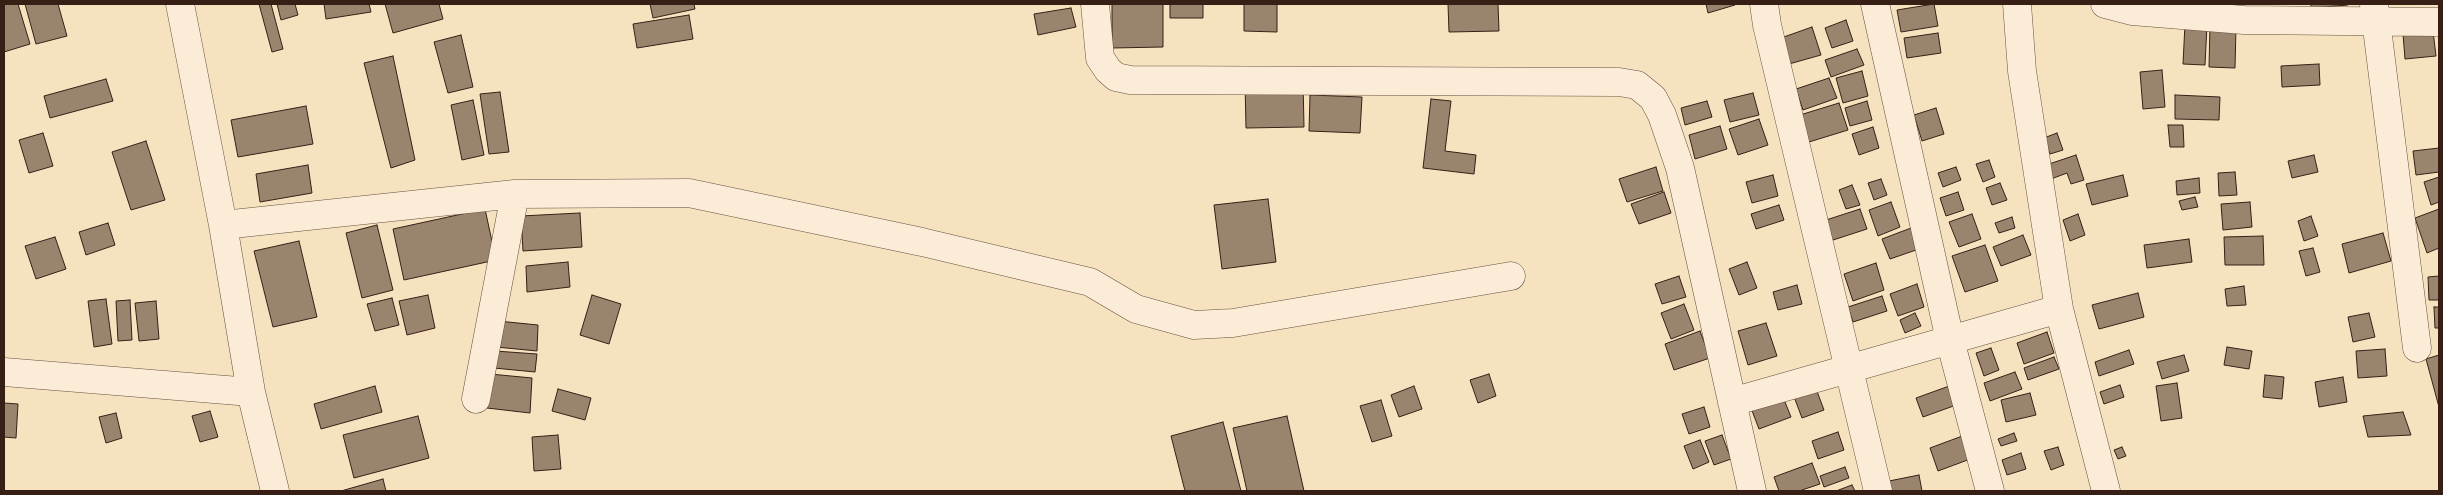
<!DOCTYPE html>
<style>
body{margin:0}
#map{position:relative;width:2443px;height:495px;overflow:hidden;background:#f7e2c0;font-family:Alegreya,serif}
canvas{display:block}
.frame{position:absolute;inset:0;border:5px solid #371f16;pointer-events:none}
</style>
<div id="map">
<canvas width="2443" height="495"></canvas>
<div class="frame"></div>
</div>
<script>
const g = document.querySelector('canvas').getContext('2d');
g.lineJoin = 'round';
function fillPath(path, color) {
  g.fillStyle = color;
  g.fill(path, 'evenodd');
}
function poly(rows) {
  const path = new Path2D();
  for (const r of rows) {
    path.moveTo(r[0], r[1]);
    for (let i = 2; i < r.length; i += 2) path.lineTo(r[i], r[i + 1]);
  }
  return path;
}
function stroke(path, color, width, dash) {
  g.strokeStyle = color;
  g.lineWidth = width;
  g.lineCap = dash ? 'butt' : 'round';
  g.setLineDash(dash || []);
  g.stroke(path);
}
const building = poly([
 [4,4,18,4,30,44,4,52,4,4],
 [25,4,58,4,67,36,36,44,25,4],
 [259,4,271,4,283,49,272,52,259,4],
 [277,4,295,4,298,15,281,20,277,4],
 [324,4,369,4,371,12,326,19,324,4],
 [385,4,439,4,443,19,393,33,385,4],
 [650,4,694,4,695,9,653,18,650,4],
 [1112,4,1163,4,1163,47,1112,48,1112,4],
 [1170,4,1203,4,1203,18,1170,18,1170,4],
 [1244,4,1277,4,1277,32,1244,31,1244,4],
 [1448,4,1498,4,1499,31,1449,32,1448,4],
 [1706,4,1735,4,1735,5,1708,13,1706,4],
 [1934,4,1938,26,1901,32,1897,10,1934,4],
 [2311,4,2348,4,2348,5,2311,8,2311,4],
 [1071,8,1076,27,1038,35,1034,14,1071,8],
 [689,15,693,39,637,48,633,24,689,15],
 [1846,20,1853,41,1832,48,1825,28,1846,20],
 [2185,24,2207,25,2205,65,2183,64,2185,24],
 [2210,26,2236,27,2235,68,2209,67,2210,26],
 [1812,27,1821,55,1789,64,1781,38,1812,27],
 [2433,31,2436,56,2405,59,2403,34,2433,31],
 [1938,33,1941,53,1907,58,1904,38,1938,33],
 [461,35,473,87,448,93,434,42,461,35],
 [1857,49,1864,65,1831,77,1825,60,1857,49],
 [393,56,415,160,391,168,364,63,393,56],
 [2319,64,2320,85,2282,87,2281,66,2319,64],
 [2162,70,2165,107,2143,109,2140,72,2162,70],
 [1862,71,1868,96,1843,103,1836,78,1862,71],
 [1829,78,1837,98,1803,110,1796,89,1829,78],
 [106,79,113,101,50,118,44,96,106,79],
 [1303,81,1304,127,1246,128,1245,82,1303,81],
 [500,92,509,152,489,154,480,94,500,92],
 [1753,93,1759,115,1730,122,1724,100,1753,93],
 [1310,95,1362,97,1360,133,1309,131,1310,95],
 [2175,95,2220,97,2219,120,2175,119,2175,95],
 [1431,99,1451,101,1445,151,1476,155,1474,174,1423,168,1431,99],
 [473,100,484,155,462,160,451,105,473,100],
 [1707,101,1712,117,1685,125,1681,108,1707,101],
 [1867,101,1872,120,1850,126,1845,108,1867,101],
 [1839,103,1848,130,1809,142,1800,115,1839,103],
 [306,106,313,144,238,157,231,120,306,106],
 [1936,108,1944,134,1922,141,1914,115,1936,108],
 [1759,119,1768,145,1738,155,1729,129,1759,119],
 [2168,125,2183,125,2184,147,2170,147,2168,125],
 [1720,126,1727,149,1695,159,1689,135,1720,126],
 [1873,127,1879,148,1859,155,1852,134,1873,127],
 [43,133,53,166,29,173,19,140,43,133],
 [2057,133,2063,150,2050,154,2044,138,2057,133],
 [146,141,165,200,131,210,112,152,146,141],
 [2439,148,2439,172,2416,175,2413,151,2439,148],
 [2076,155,2084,180,2071,184,2067,173,2051,179,2046,165,2076,155],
 [2314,155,2318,172,2292,178,2288,161,2314,155],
 [1989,160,1995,177,1983,182,1976,164,1989,160],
 [308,165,312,193,260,202,256,174,308,165],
 [1656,167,1663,191,1627,202,1619,179,1656,167],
 [1956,167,1961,180,1943,187,1938,173,1956,167],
 [2235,172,2237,195,2219,196,2218,173,2235,172],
 [1773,175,1778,196,1752,203,1746,182,1773,175],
 [2123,175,2128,196,2092,205,2086,184,2123,175],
 [2439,177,2439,202,2431,205,2424,182,2439,177],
 [2199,178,2200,193,2177,195,2176,181,2199,178],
 [1881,179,1887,195,1874,200,1868,183,1881,179],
 [2000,183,2007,200,1992,205,1986,188,2000,183],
 [1852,185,1860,205,1846,209,1839,190,1852,185],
 [1664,192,1671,213,1639,224,1631,204,1664,192],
 [1958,192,1964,210,1946,216,1940,198,1958,192],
 [2195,197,2198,207,2182,210,2179,201,2195,197],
 [1268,199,1276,262,1222,269,1214,205,1268,199],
 [1891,202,1900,227,1878,236,1869,210,1891,202],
 [2250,202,2252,227,2223,230,2221,204,2250,202],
 [1779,205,1784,220,1756,229,1751,214,1779,205],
 [485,209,496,260,404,280,393,229,485,209],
 [1860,209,1867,229,1830,241,1823,221,1860,209],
 [2439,209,2439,248,2427,253,2415,218,2439,209],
 [580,213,582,247,523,251,521,216,580,213],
 [1972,214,1981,239,1959,247,1949,222,1972,214],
 [2078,214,2085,235,2070,241,2063,220,2078,214],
 [2311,216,2318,236,2304,241,2298,221,2311,216],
 [2012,217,2015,228,1999,233,1995,223,2012,217],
 [108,223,115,245,86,255,79,232,108,223],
 [377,225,393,290,362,298,346,233,377,225],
 [1911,228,1919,249,1890,259,1882,239,1911,228],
 [2383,233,2391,261,2349,273,2342,244,2383,233],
 [2023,235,2031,255,2001,266,1993,247,2023,235],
 [2263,236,2264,265,2225,265,2224,237,2263,236],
 [55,237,66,269,36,279,25,246,55,237],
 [2189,239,2192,262,2147,268,2144,245,2189,239],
 [299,241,317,317,273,327,254,251,299,241],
 [1985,245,1998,281,1965,292,1952,256,1985,245],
 [2313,248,2320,272,2306,276,2299,251,2313,248],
 [568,262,570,287,527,292,526,266,568,262],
 [1747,262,1757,288,1739,295,1729,269,1747,262],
 [1876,263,1884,290,1853,301,1844,274,1876,263],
 [1679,276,1686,297,1662,304,1655,284,1679,276],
 [2439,276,2439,300,2429,300,2428,277,2439,276],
 [1917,284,1924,307,1898,316,1890,294,1917,284],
 [1797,285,1802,304,1778,310,1773,292,1797,285],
 [2244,286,2246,305,2227,306,2225,289,2244,286],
 [2138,293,2144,317,2099,329,2092,305,2138,293],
 [428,295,435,328,407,335,399,301,428,295],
 [592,295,621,304,609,344,580,335,592,295],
 [1882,296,1887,311,1853,322,1848,307,1882,296],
 [392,298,399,325,375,331,367,304,392,298],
 [106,299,112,344,94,347,88,301,106,299],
 [130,300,132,340,118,341,116,301,130,300],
 [156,301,159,339,139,341,135,303,156,301],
 [1684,304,1694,330,1671,339,1661,313,1684,304],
 [2434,307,2439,307,2439,328,2435,328,2434,307],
 [1915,313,1921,326,1905,333,1900,320,1915,313],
 [2369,313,2375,337,2353,342,2348,317,2369,313],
 [498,321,538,325,537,351,496,347,498,321],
 [1766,323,1777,356,1748,365,1738,331,1766,323],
 [1700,331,1710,358,1674,370,1665,344,1700,331],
 [2047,332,2054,353,2024,364,2017,343,2047,332],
 [2227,347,2252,351,2249,369,2224,365,2227,347],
 [1991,348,1999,370,1984,376,1976,353,1991,348],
 [2385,349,2387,376,2358,378,2356,351,2385,349],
 [2129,350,2134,364,2099,376,2095,362,2129,350],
 [495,351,537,354,535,372,494,368,495,351],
 [2184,355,2189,371,2162,379,2157,362,2184,355],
 [2439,355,2439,407,2426,359,2439,355],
 [2054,357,2059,369,2028,380,2024,368,2054,357],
 [2015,372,2022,389,1990,401,1984,383,2015,372],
 [490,374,532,378,530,413,487,408,490,374],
 [1489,374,1496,396,1478,403,1470,380,1489,374],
 [2265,375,2284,377,2282,399,2263,397,2265,375],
 [2343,377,2347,402,2319,407,2315,382,2343,377],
 [2177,383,2182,418,2161,421,2156,386,2177,383],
 [1952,385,1959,404,1923,417,1916,398,1952,385],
 [2120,385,2124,397,2104,404,2100,392,2120,385],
 [375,386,382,412,321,429,314,404,375,386],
 [1414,386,1422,409,1399,417,1391,395,1414,386],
 [1815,386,1824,410,1802,418,1793,394,1815,386],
 [558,389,591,398,585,420,552,411,558,389],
 [2030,393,2036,415,2006,422,2001,400,2030,393],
 [1783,397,1791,417,1759,429,1751,408,1783,397],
 [1381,400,1392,436,1372,442,1360,406,1381,400],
 [4,403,18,404,16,438,4,437,4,403],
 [1704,407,1710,427,1689,434,1682,414,1704,407],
 [210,411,218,437,200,442,192,416,210,411],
 [2403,412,2411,435,2368,437,2363,416,2403,412],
 [116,413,122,438,106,443,99,417,116,413],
 [418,416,429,458,354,478,343,435,418,416],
 [1287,416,1304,491,1247,491,1233,428,1287,416],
 [1223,422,1241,491,1185,491,1171,436,1223,422],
 [1838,432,1844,450,1818,459,1812,441,1838,432],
 [2014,433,2017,441,2001,446,1998,439,2014,433],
 [558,435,561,469,534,471,532,437,558,435],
 [1722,435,1731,459,1714,465,1705,441,1722,435],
 [1965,435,1973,458,1938,471,1930,448,1965,435],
 [1700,440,1709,462,1693,469,1684,446,1700,440],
 [2058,447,2064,465,2051,470,2044,451,2058,447],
 [2122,447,2126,456,2118,459,2114,450,2122,447],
 [2021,453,2026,469,2007,475,2002,460,2021,453],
 [1812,463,1820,484,1799,491,1779,491,1774,477,1812,463],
 [1845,467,1849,478,1824,487,1820,476,1845,467],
 [1919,475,1922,491,1891,491,1889,481,1919,475],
 [383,479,386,491,341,491,383,479],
 [1852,485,1855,491,1836,491,1852,485]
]);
const minor = poly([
 [180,4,223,225,251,392],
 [1095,4,1100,58,1108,70,1116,77,1130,80,1619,82,1637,85,1653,98,1662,115,1680,168,1752,491],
 [1764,4,1767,25,1878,491],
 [1875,4,1950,340,1990,491],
 [2017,4,2022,71,2059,309,2106,491],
 [2105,4,2132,11,2244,20,2439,22],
 [2374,4,2417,348],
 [223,225,515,194,689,193,922,242,1090,282,1136,309,1194,325,1233,323,1511,276],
 [4,372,251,392,275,491],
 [476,399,515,194],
 [1732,402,2059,309]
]);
fillPath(building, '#9b846e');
stroke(building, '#371f16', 1);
stroke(minor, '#675040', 29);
stroke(minor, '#faecd6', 28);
</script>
